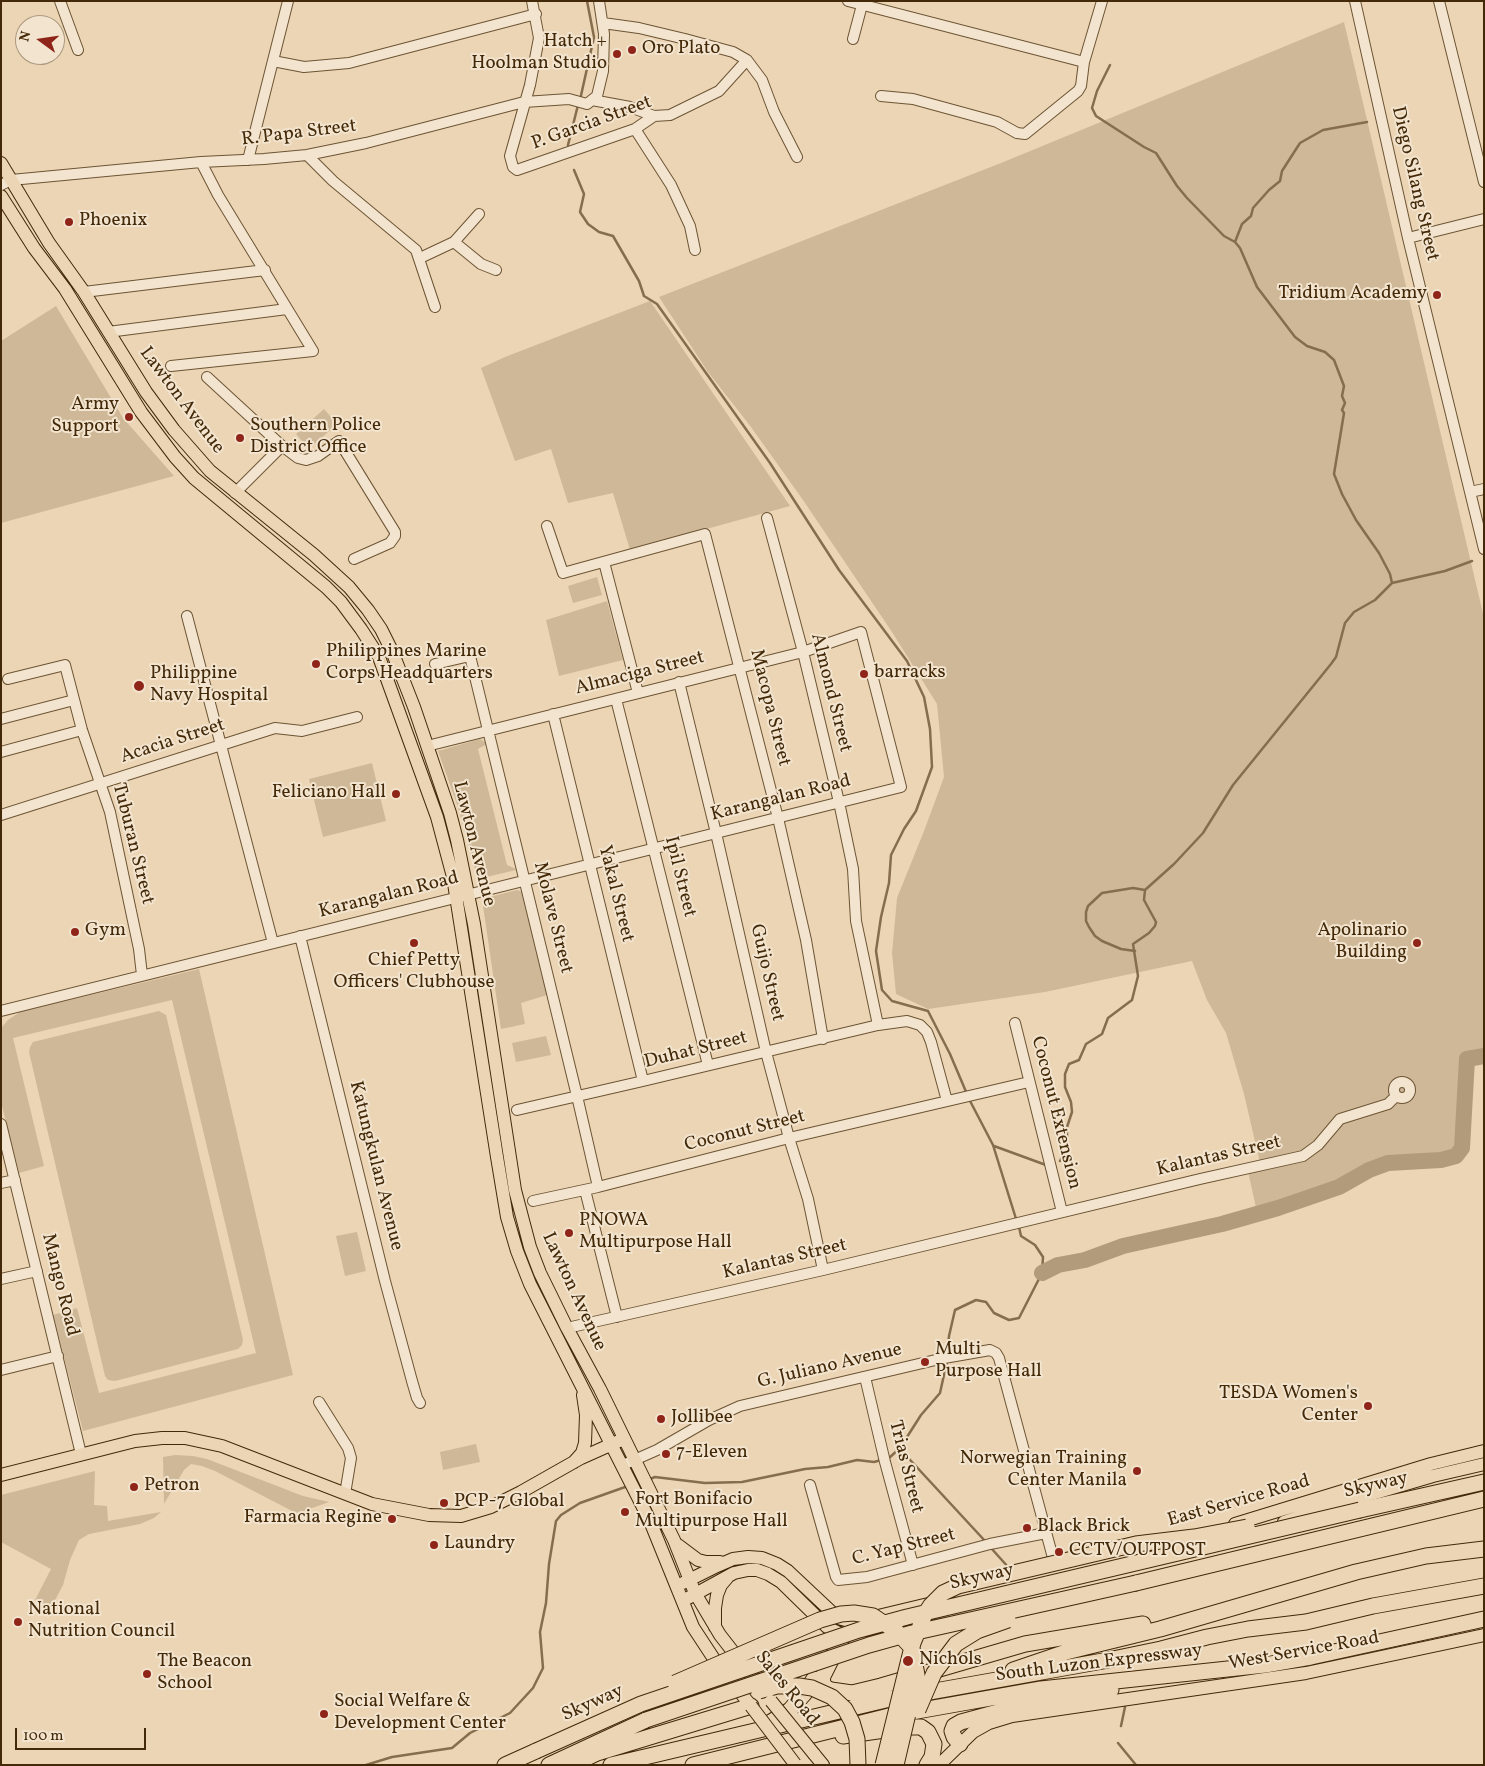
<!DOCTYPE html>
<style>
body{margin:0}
#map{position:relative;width:1485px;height:1766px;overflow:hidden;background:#ebd5b5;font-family:Vollkorn,serif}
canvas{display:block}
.frame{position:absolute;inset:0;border:2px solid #432908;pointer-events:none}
.north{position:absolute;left:15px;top:15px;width:50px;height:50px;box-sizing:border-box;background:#f2e4cf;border:1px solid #ac997f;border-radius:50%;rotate:284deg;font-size:14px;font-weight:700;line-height:20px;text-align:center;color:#432908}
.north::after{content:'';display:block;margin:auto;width:18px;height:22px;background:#8f2418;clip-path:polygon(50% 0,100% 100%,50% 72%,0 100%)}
.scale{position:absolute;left:15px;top:1728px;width:131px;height:22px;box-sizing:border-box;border:2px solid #432908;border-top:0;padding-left:6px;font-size:15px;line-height:18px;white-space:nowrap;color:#432908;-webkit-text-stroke:4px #f2e4cf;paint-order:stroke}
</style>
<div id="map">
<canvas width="1485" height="1766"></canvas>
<div class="frame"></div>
<div class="north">N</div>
<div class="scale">100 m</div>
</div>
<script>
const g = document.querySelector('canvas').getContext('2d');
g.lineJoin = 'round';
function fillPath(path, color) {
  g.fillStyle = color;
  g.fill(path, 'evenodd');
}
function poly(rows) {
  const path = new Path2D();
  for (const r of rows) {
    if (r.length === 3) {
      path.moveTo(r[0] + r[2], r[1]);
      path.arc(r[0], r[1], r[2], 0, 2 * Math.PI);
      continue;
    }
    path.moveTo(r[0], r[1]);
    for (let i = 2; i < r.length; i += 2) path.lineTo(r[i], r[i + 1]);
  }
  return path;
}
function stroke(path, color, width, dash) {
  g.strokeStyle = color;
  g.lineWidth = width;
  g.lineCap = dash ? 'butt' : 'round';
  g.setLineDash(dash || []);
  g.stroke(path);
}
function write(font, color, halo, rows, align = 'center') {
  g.font = font + ' Vollkorn,serif';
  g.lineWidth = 4;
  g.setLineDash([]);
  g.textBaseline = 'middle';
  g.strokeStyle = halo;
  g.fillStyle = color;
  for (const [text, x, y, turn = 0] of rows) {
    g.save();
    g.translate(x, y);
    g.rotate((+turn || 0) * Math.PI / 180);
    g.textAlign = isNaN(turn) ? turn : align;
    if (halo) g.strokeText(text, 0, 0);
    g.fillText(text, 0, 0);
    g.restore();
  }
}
const green = poly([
 [1344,22,1484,618,1484,1054,1465,1061,1459,1140,1451,1150,1421,1158,1384,1165,1331,1191,1257,1212,1247,1167,1260,1163,1244,1094,1226,1033,1207,1000,1192,961,1045,992,928,1009,896,994,892,953,897,898,924,831,944,777,937,704,892,632,803,500,751,427,708,372,659,297,1001,163],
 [650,301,790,506,630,550,613,493,568,503,551,449,515,461,481,368,505,357],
 [56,306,123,418,174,476,1,523,1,341],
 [324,409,337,424,309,449,296,434],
 [597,577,602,595,573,603,568,586],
 [607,601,623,660,559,676,546,620],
 [480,739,485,742,487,744,478,749,507,865,514,868,516,870,478,879,458,807,438,751],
 [372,763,386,821,323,837,309,779],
 [517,890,523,892,547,995,521,1003,525,1024,501,1029,482,899],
 [199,969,293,1375,83,1431,53,1315,77,1308,99,1393,256,1353,172,1000,13,1038,44,1166,19,1173,1,1102,1,1028,8,1020,20,1012],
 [159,1011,166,1015,243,1340,242,1345,238,1349,115,1381,108,1380,105,1376,29,1052,30,1047,33,1042],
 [546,1036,551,1055,516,1062,512,1043],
 [357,1232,366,1271,345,1276,336,1236],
 [476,1444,480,1462,443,1470,440,1452],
 [175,1455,193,1456,207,1459,303,1496,329,1502,298,1513,294,1512,215,1471,202,1466,191,1464,184,1470,164,1504,163,1457],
 [95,1471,94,1505,107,1506,108,1521,161,1512,154,1518,140,1524,89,1534,79,1540,70,1560,63,1585,51,1608,35,1600,51,1569,1,1542,1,1495]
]);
const stream = poly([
 [580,100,594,37,587,1],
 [568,145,578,105],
 [574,170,584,194,580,212,588,224,599,232,613,236,639,281,644,296,657,304,770,463,839,570,907,661,924,697,930,729,932,767,916,811,904,829,891,855,889,883,881,917,876,951,882,990,892,1001,928,1011,950,1054,967,1094],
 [1235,242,1242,224,1251,216,1253,208,1269,190,1280,181,1282,171,1300,143,1323,130,1367,122],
 [1392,583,1445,571,1472,561],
 [1135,951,1121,949,1102,941,1095,936,1089,927,1086,921,1086,912,1088,906,1102,893,1133,888,1145,890],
 [969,1099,993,1145,1017,1222],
 [994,1146,1046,1165],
 [1060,1161,1067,1148,1067,1127,1072,1112,1071,1102,1065,1087,1065,1074,1069,1064,1079,1060,1086,1044,1102,1034,1108,1018,1132,1000,1138,976,1133,944,1149,933,1155,926,1156,922,1144,900,1145,890,1174,864,1203,833,1233,785,1331,664,1336,657,1345,623,1354,612,1375,600,1392,583,1390,574,1379,553,1356,520,1342,494,1334,474,1344,413,1342,410,1345,403,1342,396,1344,386,1334,360,1325,352,1307,346,1295,337,1257,287,1240,248,1235,242,1224,236,1187,198,1177,186,1156,153,1144,147,1096,116,1092,108,1097,91,1110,65],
 [947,1355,949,1336,955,1310,976,1300,986,1302,994,1313,1009,1320,1019,1318,1042,1273,1043,1257,1035,1245,1021,1236,1019,1227],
 [900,1449,986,1542],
 [886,1459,889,1458,900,1448,921,1415,940,1393,947,1361],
 [650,1479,655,1477,705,1483,742,1482,805,1469,828,1467,857,1460,874,1462,881,1460],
 [991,1548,1009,1568],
 [1121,1726,1125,1707],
 [1118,1743,1136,1765],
 [366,1765,392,1757,452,1748,470,1733,510,1713,533,1688,543,1668,540,1632,546,1603,549,1564,556,1521,561,1515,580,1503,628,1486]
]);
const river = poly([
 [1042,1273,1058,1265,1085,1260,1123,1246,1222,1224,1278,1208,1339,1187,1369,1170,1388,1163,1441,1160,1456,1156,1462,1148,1467,1059,1484,1056]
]);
const minor = poly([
 [60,1,78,50],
 [532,1,539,38,530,85,510,156,513,167,517,170,635,129,654,116,670,115,719,91,747,60],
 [848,1,1084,62],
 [1355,1,1408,238,1484,549],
 [1439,1,1484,182],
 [603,23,639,28,685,39,733,52,747,60,762,80,774,112,797,157],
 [853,39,862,5],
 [273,61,304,67,349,63,536,14],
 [881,96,913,99,997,122,1017,133,1025,134,1078,91,1081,86,1084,62,1102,1],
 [592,100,630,107,654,116],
 [635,129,671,185,690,226,695,250],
 [307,155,333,181,416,250,435,307],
 [248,160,288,1],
 [1,185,11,180,201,162,264,159,307,155,366,143,524,102,569,99,587,104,597,96,603,71,604,34,599,1],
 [1408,238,1484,219],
 [454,242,479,214],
 [420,258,454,242,481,264,496,270],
 [84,292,265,270],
 [108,332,287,309],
 [171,366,313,351,218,195,201,162],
 [207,377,282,446,298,458,306,460,318,456,339,441,395,532,395,536,390,543,354,559],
 [1470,492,1484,489],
 [235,493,282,446],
 [767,518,803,652,839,802,853,869,856,921,878,1025],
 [547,526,563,573,705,534,778,818,806,940,823,1039],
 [604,562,638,693],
 [187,616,273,943],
 [435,664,470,656,577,1096,598,1187],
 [8,679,65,665,82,730,110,812,139,949,142,975],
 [679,682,716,833,766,1052,789,1138,808,1199,823,1270],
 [616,699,708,1065],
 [553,714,643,1081],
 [1,719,74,700],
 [1,752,82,730],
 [1,815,275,728,302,731,357,717],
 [300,936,385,1281,412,1381,417,1398,420,1403],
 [1,1011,901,787,861,632,803,652,427,746],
 [1015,1023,1062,1212],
 [1402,1090,8],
 [517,1110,643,1081,878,1025,907,1021,920,1025,927,1032,931,1042,947,1101],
 [1,1124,81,1454],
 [1,1183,15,1180],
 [585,1190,617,1317],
 [533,1201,598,1187,789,1138,1029,1082],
 [1,1279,37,1271],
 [567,1328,823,1270,1200,1179,1303,1156,1318,1145,1340,1119,1388,1104,1396,1096],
 [1,1370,58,1356],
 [865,1377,885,1462,913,1565],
 [319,1402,348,1448,351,1458,345,1494],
 [623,1465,657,1450,709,1420,740,1406,944,1358,990,1350,996,1353,999,1358,1056,1569],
 [810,1485,836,1577,838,1580,867,1577,990,1544,1046,1533]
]);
const major = poly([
 [1,163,49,243,84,292,146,392,174,430,210,471,314,555,349,587,368,610,381,629,392,651,414,707,450,813,457,840,474,924,515,1190,530,1247,540,1273,567,1328,600,1389,674,1540,695,1593,720,1635,762,1689],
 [1,196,34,248,65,289,141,412,175,457,194,478,326,587,341,602,361,629,379,657,437,817,453,877,497,1157,507,1217,517,1251,530,1284,650,1521,693,1627,714,1659,751,1706],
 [574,1462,582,1453,585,1443,586,1415,583,1395],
 [1,1475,135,1441,162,1438,185,1438,222,1446,372,1504,429,1515,461,1516,491,1507,521,1492,581,1458,619,1441],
 [1284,1522,1341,1503,1433,1476,1484,1464],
 [1235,1524,1431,1464,1484,1451],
 [678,1545,698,1560,706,1562,720,1562],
 [683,1583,717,1566,733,1559,748,1557,762,1558,777,1564,788,1571,838,1618,853,1622,1058,1573,1138,1550],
 [688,1598,734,1573,748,1570,757,1570,768,1574,781,1582,827,1627,839,1633,848,1634],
 [715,1627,715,1608,717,1595,721,1585,727,1578],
 [814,1754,823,1765],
 [939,1765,973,1732,989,1723,1012,1716,1306,1673,1484,1635]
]);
const highway = poly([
 [1360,1510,1484,1482],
 [1136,1583,1484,1499],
 [844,1634,823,1676,822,1682,826,1688,831,1690,852,1693,881,1686,1025,1644,1143,1624],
 [1013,1670,1066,1652,1160,1629,1356,1572,1426,1556,1484,1549],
 [771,1722,790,1710,804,1694,814,1679],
 [843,1736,905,1727,921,1727,928,1732,934,1744,932,1757,927,1765],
 [960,1744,954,1737,952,1731,954,1726,961,1722,1009,1709,1111,1690],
 [505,1765,536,1751],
 [549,1765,646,1720],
 [572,1765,597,1753,751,1706],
 [611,1765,890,1699,1103,1661,1161,1649,1207,1637,1248,1629,1306,1622,1373,1606,1484,1586],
 [693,1765,889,1716,1041,1689,1265,1665,1311,1657,1484,1619]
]);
const majorBridge = poly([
 [771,1701,814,1754],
 [751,1706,795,1764]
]);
const highwayBridge = poly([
 [675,1683,820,1620,841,1614,854,1613,873,1616,897,1632,912,1648,917,1675,896,1765],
 [759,1691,777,1686,799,1686,812,1688,832,1697,845,1709,852,1722,857,1739,858,1765],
 [918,1710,934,1673,956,1644,977,1631,1008,1620],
 [646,1720,869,1645,912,1633,1136,1583],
 [536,1751,641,1704,859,1630,907,1617,1360,1510],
 [883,1765,913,1643,925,1614,931,1605,943,1593,958,1586,1136,1544,1194,1537,1247,1527]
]);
const markers = [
 [632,50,5,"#8f2418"],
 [617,54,5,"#8f2418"],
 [69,222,5,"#8f2418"],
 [1437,295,5,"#8f2418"],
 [129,417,5,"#8f2418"],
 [240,438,5,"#8f2418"],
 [316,664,5,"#8f2418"],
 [864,674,5,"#8f2418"],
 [139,686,6,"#8f2418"],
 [396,794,5,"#8f2418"],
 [75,932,5,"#8f2418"],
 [414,943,5,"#8f2418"],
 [1417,943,5,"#8f2418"],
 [569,1233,5,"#8f2418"],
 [925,1362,5,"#8f2418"],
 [1368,1406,5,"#8f2418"],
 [661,1419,5,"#8f2418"],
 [666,1454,5,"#8f2418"],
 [1137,1471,5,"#8f2418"],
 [134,1487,5,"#8f2418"],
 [444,1503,5,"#8f2418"],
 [625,1512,5,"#8f2418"],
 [392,1519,5,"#8f2418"],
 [1027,1528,5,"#8f2418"],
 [434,1545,5,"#8f2418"],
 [1059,1552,5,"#8f2418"],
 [18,1622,5,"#8f2418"],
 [908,1661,6,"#8f2418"],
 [147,1674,5,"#8f2418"],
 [324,1714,5,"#8f2418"]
];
const poiNames = [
 ["Hatch +",607,43,"right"],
 ["Hoolman Studio",607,65,"right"],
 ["Oro Plato",642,50],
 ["Phoenix",79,222],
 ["Tridium Academy",1427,295,"right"],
 ["Army",119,406,"right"],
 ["Support",119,428,"right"],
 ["Southern Police",250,427],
 ["District Office",250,449],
 ["Philippines Marine",326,653],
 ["Corps Headquarters",326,675],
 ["barracks",874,674],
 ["Philippine",150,675],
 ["Navy Hospital",150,697],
 ["Feliciano Hall",386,794,"right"],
 ["Gym",85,932],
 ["Apolinario",1407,932,"right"],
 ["Building",1407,954,"right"],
 ["Chief Petty",414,962,"center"],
 ["Officers' Clubhouse",414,984,"center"],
 ["PNOWA",579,1222],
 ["Multipurpose Hall",579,1244],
 ["Multi",935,1351],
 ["Purpose Hall",935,1373],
 ["TESDA Women's",1358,1395,"right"],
 ["Center",1358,1417,"right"],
 ["Jollibee",671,1419],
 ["7-Eleven",676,1454],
 ["Norwegian Training",1127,1460,"right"],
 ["Center Manila",1127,1482,"right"],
 ["Petron",144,1487],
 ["Fort Bonifacio",635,1501],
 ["Multipurpose Hall",635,1523],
 ["PCP-7 Global",454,1503],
 ["Farmacia Regine",382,1519,"right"],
 ["Black Brick",1037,1528],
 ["Laundry",444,1545],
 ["CCTV/OUTPOST",1069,1552],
 ["National",28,1611],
 ["Nutrition Council",28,1633],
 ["Nichols",919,1661],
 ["The Beacon",157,1663],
 ["School",157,1685],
 ["Social Welfare &",334,1703],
 ["Development Center",334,1725]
];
const streetNames = [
 ["P. Garcia Street",592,124,-20],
 ["R. Papa Street",299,134,-7],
 ["Diego Silang Street",1414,184,77],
 ["Lawton Avenue",181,401,53],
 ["Almaciga Street",640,674,-14],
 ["Almond Street",830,693,76],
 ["Macopa Street",769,708,76],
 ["Acacia Street",173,742,-18],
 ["Karangalan Road",781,799,-14],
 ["Tuburan Street",132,844,76],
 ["Lawton Avenue",473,844,76],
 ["Ipil Street",679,877,76],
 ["Yakal Street",615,894,76],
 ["Karangalan Road",389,896,-14],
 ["Molave Street",552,918,76],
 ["Guijo Street",766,973,77],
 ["Duhat Street",696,1051,-14],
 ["Coconut Extension",1055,1113,76],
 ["Coconut Street",745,1132,-14],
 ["Kalantas Street",1219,1157,-13],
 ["Katungkulan Avenue",375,1166,76],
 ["Kalantas Street",785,1260,-13],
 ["Mango Road",59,1285,76],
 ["Lawton Avenue",573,1292,65],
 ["G. Juliano Avenue",830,1367,-13],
 ["Trias Street",905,1467,76],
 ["Skyway",1376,1486,-13],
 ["East Service Road",1239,1502,-16],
 ["C. Yap Street",904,1548,-14],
 ["Skyway",982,1578,-13],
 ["West Service Road",1304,1652,-10],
 ["South Luzon Expressway",1099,1664,-7],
 ["Sales Road",786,1689,51],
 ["Skyway",593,1704,-24]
];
fillPath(green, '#ceb898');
stroke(stream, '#866d4c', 2.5);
stroke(river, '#b29b7a', 16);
stroke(minor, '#6d5433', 12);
stroke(major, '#432908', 14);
stroke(highway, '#432908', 17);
stroke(minor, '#f2e4cf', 10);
stroke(major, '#ebd5b5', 12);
stroke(highway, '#ebd5b5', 15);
stroke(majorBridge, '#432908', 14, []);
stroke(highwayBridge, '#432908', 17, []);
stroke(majorBridge, '#ebd5b5', 12);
stroke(highwayBridge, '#ebd5b5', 15);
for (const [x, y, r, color] of markers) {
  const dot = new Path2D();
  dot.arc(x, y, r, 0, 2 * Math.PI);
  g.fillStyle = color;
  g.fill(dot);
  stroke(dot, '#f2e4cf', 2);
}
write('19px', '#432908', '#f2e4cf', poiNames, 'left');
write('19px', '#432908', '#f2e4cf', streetNames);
</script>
